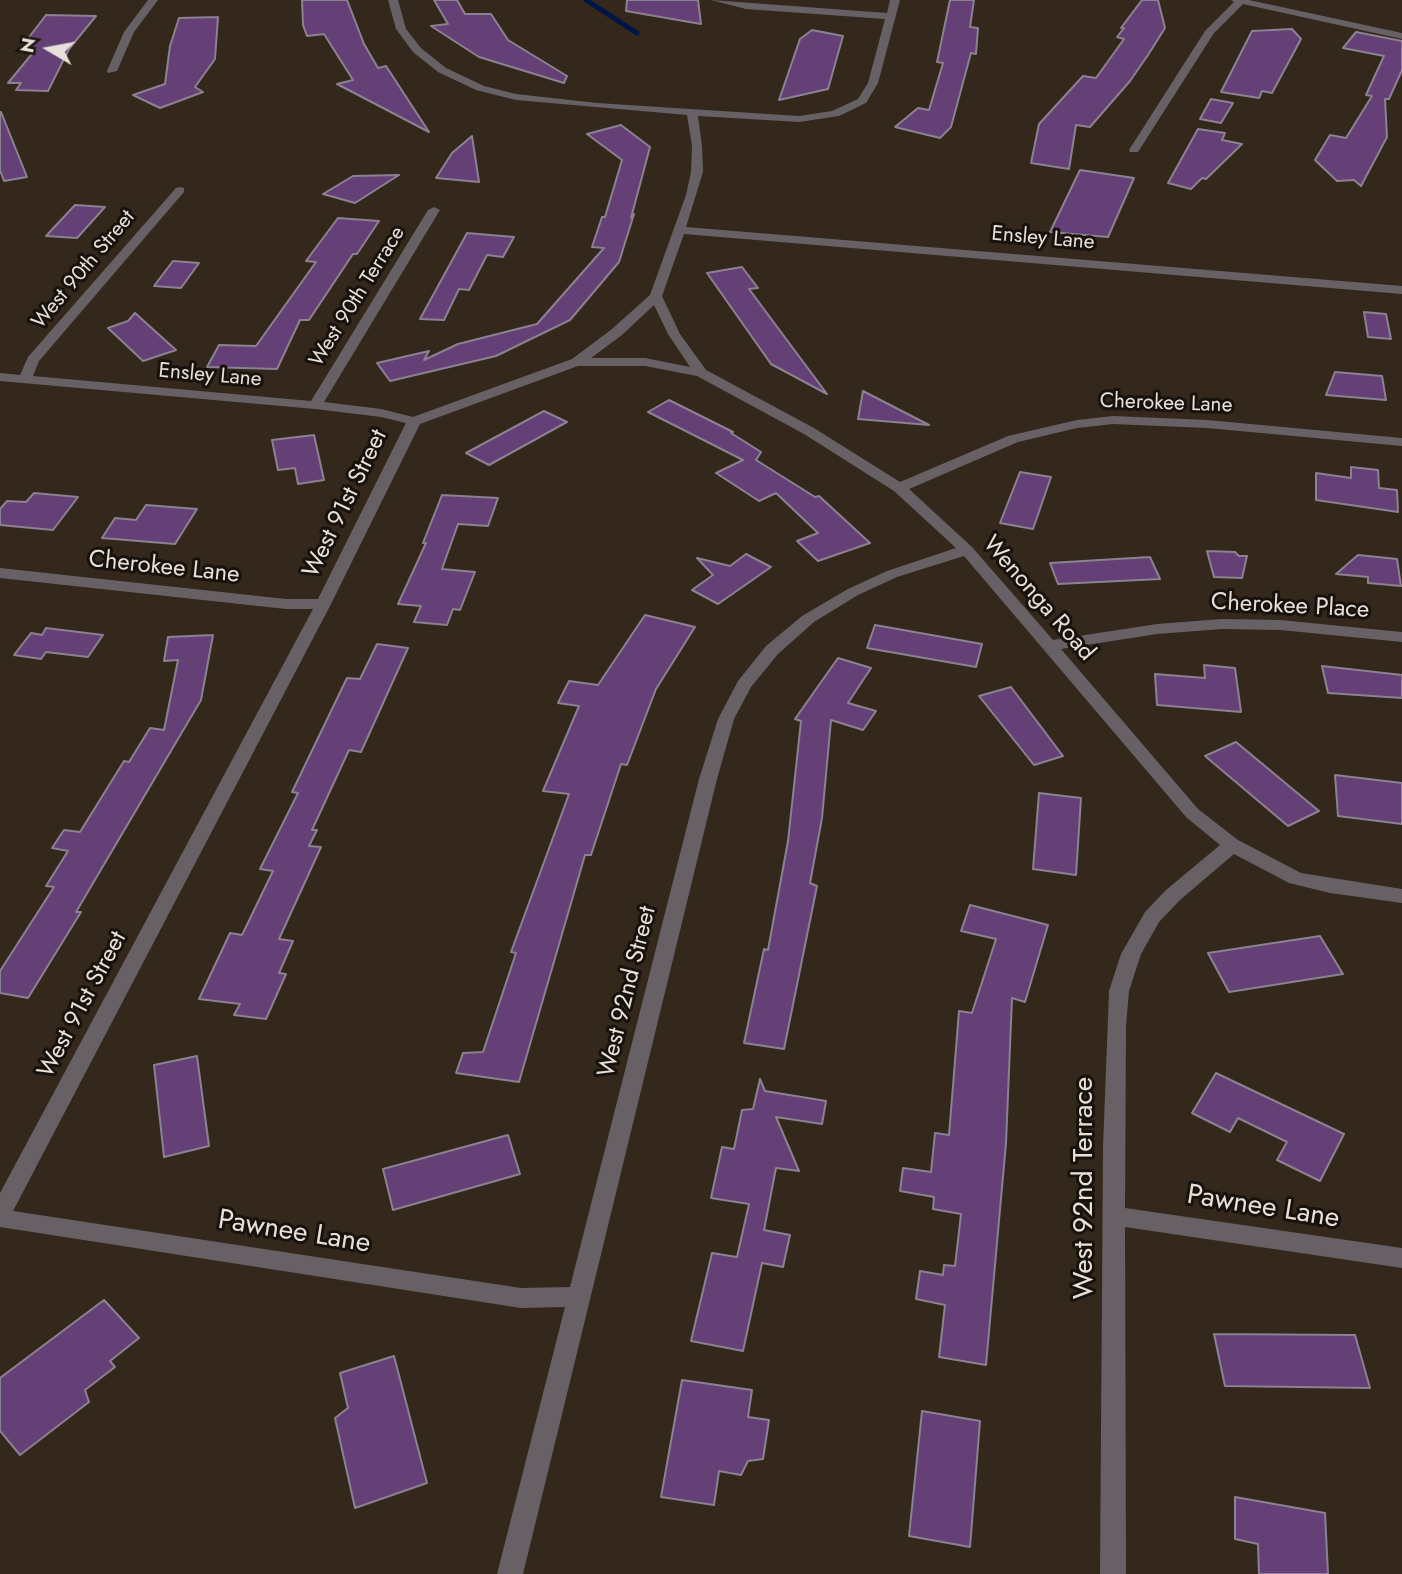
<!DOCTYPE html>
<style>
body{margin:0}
#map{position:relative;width:1402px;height:1574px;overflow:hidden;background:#34281d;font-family:Jost,sans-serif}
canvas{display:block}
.north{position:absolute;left:14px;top:14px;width:70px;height:70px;-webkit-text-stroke:5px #18120d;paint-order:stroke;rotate:280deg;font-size:19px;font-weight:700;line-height:28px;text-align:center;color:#e8dfd9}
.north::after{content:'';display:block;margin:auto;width:24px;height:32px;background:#e8dfd9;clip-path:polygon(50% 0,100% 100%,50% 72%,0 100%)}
</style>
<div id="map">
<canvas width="1402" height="1574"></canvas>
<div class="north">N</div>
</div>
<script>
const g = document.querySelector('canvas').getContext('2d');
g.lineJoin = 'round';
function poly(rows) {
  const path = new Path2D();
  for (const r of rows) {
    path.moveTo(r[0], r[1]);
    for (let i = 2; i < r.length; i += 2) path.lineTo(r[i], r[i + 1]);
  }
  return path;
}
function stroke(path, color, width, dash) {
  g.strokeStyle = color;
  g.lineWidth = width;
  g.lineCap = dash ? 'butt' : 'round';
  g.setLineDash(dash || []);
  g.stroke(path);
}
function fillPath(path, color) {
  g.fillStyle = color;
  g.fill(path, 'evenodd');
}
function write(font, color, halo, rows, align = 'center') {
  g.font = font + ' Jost,sans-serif';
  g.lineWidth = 6;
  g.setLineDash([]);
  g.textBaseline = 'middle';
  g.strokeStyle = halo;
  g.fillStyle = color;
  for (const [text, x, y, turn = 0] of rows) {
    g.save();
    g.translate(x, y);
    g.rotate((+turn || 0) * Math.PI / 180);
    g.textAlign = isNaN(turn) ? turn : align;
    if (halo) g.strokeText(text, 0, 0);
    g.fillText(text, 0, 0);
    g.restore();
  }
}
const stream = poly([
 [586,0,637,33]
]);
const building = poly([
 [302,0,347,0,364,44,378,68,386,66,429,132,337,84,353,80,324,34,307,36,303,25,302,0],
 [434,0,457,0,465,14,491,14,508,40,567,76,564,83,479,57,431,26,448,24,434,0],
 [627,0,698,0,701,24,626,11,627,0],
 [950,0,974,0,970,27,978,28,976,54,971,53,951,127,940,138,895,127,918,108,929,110,943,63,937,62,950,0],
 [1142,0,1158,0,1165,28,1148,55,1130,81,1090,127,1076,125,1069,169,1031,163,1039,124,1083,76,1096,78,1124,39,1117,37,1124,28,1121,28,1142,0],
 [46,15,96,16,69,49,48,91,16,90,21,83,8,83,36,49,20,49,46,15],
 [218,17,215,59,195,87,203,92,160,108,133,95,165,84,170,46,179,18,218,17],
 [1292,29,1301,39,1272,93,1262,91,1259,98,1221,92,1252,31,1292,29],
 [812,30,843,36,828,89,779,100,800,39,812,30],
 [1356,32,1402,41,1402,70,1389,99,1385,99,1387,137,1361,186,1354,180,1337,181,1315,160,1330,135,1346,138,1372,96,1366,95,1384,56,1343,48,1356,32],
 [1211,99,1233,103,1221,123,1200,119,1211,99],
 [0,112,1,112,27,177,4,181,0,170,0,112],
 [621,125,650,147,631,218,634,214,619,262,570,320,496,356,390,381,377,363,429,351,424,360,458,344,537,324,604,248,592,247,602,217,605,217,622,160,587,134,621,125],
 [1198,129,1225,133,1222,140,1242,144,1206,179,1202,178,1191,189,1168,183,1198,129],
 [472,136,479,182,436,178,452,153,472,136],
 [1080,170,1134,178,1108,237,1050,232,1080,170],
 [399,175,355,203,323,194,353,176,399,175],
 [75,205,105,207,77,238,46,236,75,205],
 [338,218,379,221,357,254,353,254,309,320,300,320,277,369,207,367,219,345,256,346,316,262,306,261,338,218],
 [467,233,514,237,503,257,487,255,469,290,459,289,444,320,420,319,467,233],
 [173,261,199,263,181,288,154,286,173,261],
 [742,267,758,288,749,289,827,394,771,364,707,273,742,267],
 [1364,312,1386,314,1391,339,1368,337,1364,312],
 [135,313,176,350,143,361,108,328,128,321,135,313],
 [1335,372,1382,376,1386,400,1326,395,1335,372],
 [863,391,929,425,858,419,863,391],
 [669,400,733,432,731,433,761,452,756,460,815,497,819,496,870,543,818,561,797,541,818,533,776,493,759,501,716,473,743,460,648,412,669,400],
 [544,411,567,422,489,465,466,453,544,411],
 [314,435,324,480,298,484,295,468,278,470,272,440,314,435],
 [1351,467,1378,470,1379,488,1397,490,1398,512,1316,500,1316,473,1351,478,1351,467],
 [1020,472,1051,477,1033,529,1000,523,1020,472],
 [34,493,78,497,53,530,0,525,0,509,7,501,26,502,34,493],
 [442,495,498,498,488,526,458,524,442,569,475,572,460,610,453,609,447,625,414,622,421,606,398,604,426,543,423,543,442,495],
 [146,505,197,509,175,544,102,538,115,518,136,520,146,505],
 [1207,551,1235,552,1239,556,1247,556,1242,578,1214,577,1207,551],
 [746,554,771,567,718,604,692,590,713,575,697,558,730,566,746,554],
 [1358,555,1397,559,1401,586,1368,583,1368,577,1336,574,1358,555],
 [1150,557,1160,579,1058,584,1050,563,1150,557],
 [645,615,695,627,656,689,627,765,621,764,591,855,585,855,519,1082,456,1073,463,1053,483,1052,516,953,511,952,569,794,543,791,579,706,558,703,569,681,598,685,645,615],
 [875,625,982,644,976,667,867,648,875,625],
 [46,628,103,635,88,657,46,652,41,659,14,655,31,633,42,635,46,628],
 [213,635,201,700,76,912,81,912,28,998,0,993,0,971,54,887,46,886,68,851,52,848,64,830,80,832,124,761,129,762,150,728,164,730,178,660,164,661,168,637,213,635],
 [377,644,408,648,361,752,349,750,312,830,317,830,309,846,321,847,279,939,293,941,279,973,286,974,266,1019,234,1015,240,1004,199,999,230,933,242,935,273,871,260,869,298,793,292,792,347,678,360,679,377,644],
 [838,658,871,668,848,703,876,711,863,730,831,720,822,818,810,883,817,886,784,1049,744,1043,764,949,768,950,788,841,801,721,795,719,838,658],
 [1204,665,1235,668,1241,712,1157,705,1155,674,1205,678,1204,665],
 [1322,666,1402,675,1402,698,1328,693,1322,666],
 [1011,687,1063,756,1034,765,979,696,1011,687],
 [1236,742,1319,811,1288,826,1205,756,1236,742],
 [1335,775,1402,783,1402,824,1338,816,1335,775],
 [1039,793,1081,798,1076,875,1033,869,1039,793],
 [970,905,1048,925,1025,1002,1012,998,1006,1143,986,1365,939,1357,945,1305,916,1299,920,1271,943,1275,944,1265,955,1266,961,1214,933,1209,934,1197,900,1191,903,1168,931,1172,935,1133,949,1135,959,1011,972,1013,996,939,961,931,970,905],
 [1320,936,1343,974,1229,992,1208,953,1320,936],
 [197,1056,209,1146,164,1157,154,1065,197,1056],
 [1216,1073,1344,1134,1320,1181,1277,1160,1287,1142,1238,1118,1230,1132,1192,1113,1216,1073],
 [760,1079,765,1091,826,1101,822,1124,776,1117,799,1171,776,1168,764,1230,790,1235,783,1267,762,1263,743,1351,691,1341,712,1253,737,1257,749,1204,711,1198,722,1147,734,1149,742,1110,753,1109,760,1079],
 [508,1135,520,1174,393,1210,383,1169,508,1135],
 [104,1300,139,1338,110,1361,115,1367,85,1390,89,1402,20,1455,0,1431,0,1378,104,1300],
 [1214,1334,1355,1335,1370,1388,1225,1386,1214,1334],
 [394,1356,427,1483,355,1508,335,1418,348,1408,340,1373,394,1356],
 [682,1380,752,1390,748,1417,769,1420,763,1459,748,1461,741,1475,719,1471,714,1505,661,1497,682,1380],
 [922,1411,980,1421,970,1547,909,1536,922,1411],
 [1235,1497,1325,1513,1328,1574,1259,1574,1258,1544,1235,1539,1235,1497]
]);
const minor = poly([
 [148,0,158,0,134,32,117,71,108,73,107,71,124,32,148,0],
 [388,0,398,0,406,29,421,48,446,68,484,86,516,94,597,103,799,116,832,111,858,99,868,83,885,19,746,9,711,0,887,13,890,0,900,0,878,83,866,103,839,116,799,122,698,116,702,146,703,172,686,227,1402,286,1402,294,684,234,662,296,680,334,706,370,814,428,900,482,1008,436,1077,420,1113,416,1207,420,1402,438,1402,446,1207,428,1113,424,1077,428,1018,442,909,489,972,547,1053,640,1157,624,1222,619,1280,620,1402,632,1402,642,1280,630,1222,629,1157,634,1061,649,1198,809,1238,840,1301,873,1402,889,1402,903,1330,893,1289,883,1234,854,1180,900,1159,922,1141,954,1129,991,1126,1026,1125,1208,1402,1248,1402,1268,1125,1227,1126,1574,1100,1574,1103,1147,1109,991,1121,954,1145,912,1166,890,1220,845,1186,817,964,556,897,577,858,595,814,622,778,654,751,687,734,719,717,779,523,1574,497,1574,565,1307,521,1308,0,1227,0,1193,313,609,286,609,0,578,0,568,286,599,318,599,406,423,381,417,315,409,0,381,0,373,20,375,28,357,176,188,180,187,184,188,184,192,39,361,33,376,311,401,428,210,434,207,440,210,324,402,381,409,413,417,572,359,612,329,650,295,686,195,691,172,692,146,687,115,516,100,476,90,438,72,413,52,396,29,388,0],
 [654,305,668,334,690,367,645,358,591,358,622,335,654,305],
 [578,366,645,366,697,376,804,434,894,491,956,548,887,571,848,589,802,616,766,646,738,681,718,719,699,779,570,1287,521,1288,13,1211,331,604,420,424,578,366],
 [1231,0,1249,0,1402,33,1402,39,1243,4,1214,33,1138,152,1130,152,1129,150,1205,31,1234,2,1231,0]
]);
const farStreetnames = [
 ["Ensley Lane",1043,239,5],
 ["West 90th Street",84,270,-50],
 ["West 90th Terrace",358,297,-58],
 ["Ensley Lane",210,376,5],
 ["Cherokee Lane",1166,404,2]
];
const streetNames = [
 ["West 91st Street",346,504,-64],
 ["Cherokee Lane",164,568,6],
 ["Wenonga Road",1038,599,49],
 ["Cherokee Place",1290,607,3],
 ["West 92nd Street",628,992,-76],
 ["West 91st Street",83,1005,-62]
];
const nearStreetnames = [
 ["West 92nd Terrace",1085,1188,-90],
 ["Pawnee Lane",1263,1208,9],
 ["Pawnee Lane",294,1233,9]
];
stroke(stream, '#001446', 5);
fillPath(building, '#654077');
stroke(building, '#8b8190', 2);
fillPath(minor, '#676166');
write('21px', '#e8dfd9', '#18120d', farStreetnames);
write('24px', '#e8dfd9', '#18120d', streetNames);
write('28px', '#e8dfd9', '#18120d', nearStreetnames);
</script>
